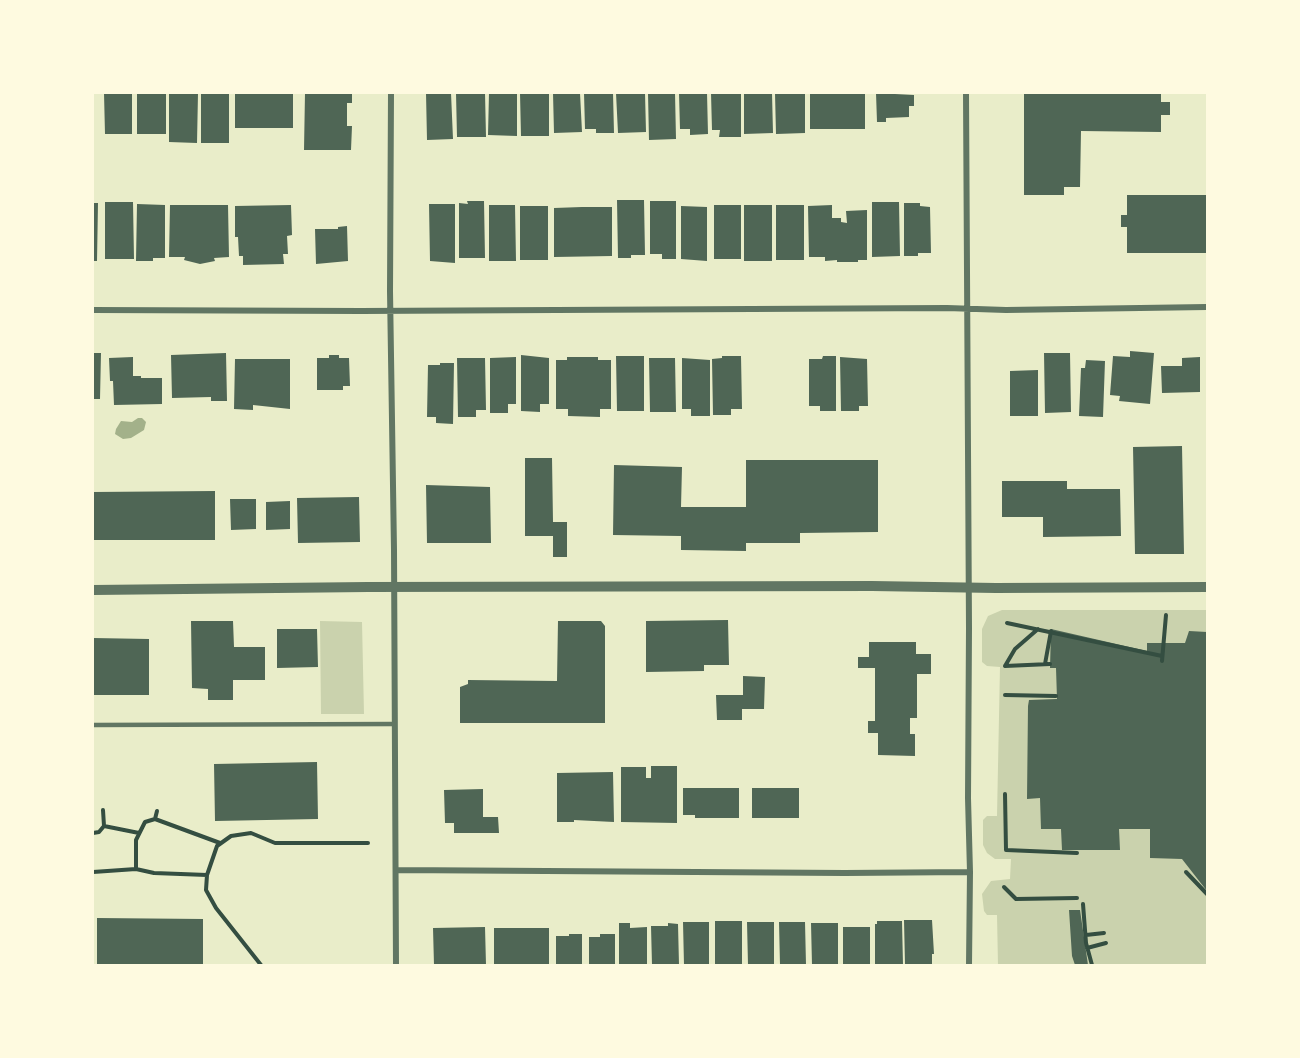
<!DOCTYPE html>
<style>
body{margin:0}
#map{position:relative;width:1300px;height:1058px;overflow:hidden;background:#e9edc9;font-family:Poppins,sans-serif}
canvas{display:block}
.frame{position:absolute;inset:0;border:94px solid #fefae0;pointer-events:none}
</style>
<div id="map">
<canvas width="1300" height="1058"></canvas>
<div class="frame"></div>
</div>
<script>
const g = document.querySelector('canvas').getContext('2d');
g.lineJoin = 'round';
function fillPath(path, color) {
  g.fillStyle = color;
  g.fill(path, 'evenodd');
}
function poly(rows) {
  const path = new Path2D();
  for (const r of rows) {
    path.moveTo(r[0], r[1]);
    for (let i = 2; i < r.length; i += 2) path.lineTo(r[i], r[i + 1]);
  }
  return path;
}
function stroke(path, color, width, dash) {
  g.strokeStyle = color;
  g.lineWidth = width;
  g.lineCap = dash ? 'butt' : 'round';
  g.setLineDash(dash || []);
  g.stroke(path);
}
const green = poly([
 [1002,610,1207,610,1207,965,998,965,997,915,987,915,984,911,982,894,991,881,1010,879,1011,859,995,859,987,853,983,845,983,820,987,816,997,816,1000,667,987,666,982,662,982,629,988,616],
 [320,621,362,622,364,714,321,714]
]);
const water = poly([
 [138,418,142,418,146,422,144,430,131,438,123,439,115,434,116,429,121,421,132,422]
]);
const building = poly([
 [104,93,132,93,132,134,105,134],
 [137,93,166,93,166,134,137,134],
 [169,93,198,93,197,143,169,142],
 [201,93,229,93,229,143,201,143],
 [235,93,293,93,293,128,235,128],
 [305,93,352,93,352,103,347,103,347,126,352,126,351,150,304,150],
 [426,93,451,93,453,139,427,140],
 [456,93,485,93,486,137,457,137],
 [489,93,517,93,517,136,488,135],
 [520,93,549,93,549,136,521,136],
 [553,93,580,93,582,132,554,133],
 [584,93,613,93,614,133,596,133,596,129,585,129],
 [616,93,645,93,646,132,618,133],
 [648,93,675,93,676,139,649,140],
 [679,93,707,93,708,134,690,135,690,129,680,129],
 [711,93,741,93,741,137,719,137,720,130,712,130],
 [744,93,772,93,773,133,744,134],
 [775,93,805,93,805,133,776,134],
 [810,93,865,93,865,129,810,129],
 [876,93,914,95,914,106,909,106,909,117,886,118,886,122,877,122],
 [1024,93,1161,93,1161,102,1170,102,1170,115,1161,115,1161,132,1081,131,1080,187,1064,187,1064,195,1024,195],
 [1127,195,1207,195,1207,253,1127,253,1127,227,1121,227,1121,215,1127,215],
 [617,200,644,200,645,255,631,255,631,258,618,258],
 [467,201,484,201,485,258,459,258,459,203,468,204],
 [650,201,676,201,676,259,662,259,662,254,650,254],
 [105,202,133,202,134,259,105,259],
 [872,202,899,202,900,256,872,257],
 [93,203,98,203,97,261,93,261],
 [904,203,920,203,920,206,930,207,931,253,918,253,918,256,904,256],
 [137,204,165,205,165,258,153,258,153,261,136,261],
 [429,204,455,204,455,263,430,261],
 [170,205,228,205,229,257,214,258,215,261,200,264,184,260,185,257,169,257],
 [291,205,292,235,287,236,288,254,283,254,284,264,243,265,243,256,239,256,238,237,235,237,235,206],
 [489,205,515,205,516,261,489,261],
 [714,205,741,205,741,259,714,259],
 [744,205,772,205,772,261,744,261],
 [776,205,804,205,804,260,776,260],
 [832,205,832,218,841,218,841,222,847,223,846,211,867,210,867,260,858,260,858,262,837,262,837,260,825,261,825,257,809,257,808,206],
 [520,206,548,206,548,260,520,260],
 [681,206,707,207,707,261,681,259],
 [582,207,612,207,612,256,554,257,554,208],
 [347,226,348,261,316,264,315,229,338,229,338,227],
 [1130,351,1154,353,1150,404,1119,401,1120,396,1110,395,1113,356,1130,357],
 [93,353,101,353,100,399,93,399],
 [226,353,227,401,211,401,211,397,172,398,171,355],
 [1044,353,1070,353,1071,412,1045,413],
 [329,355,339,355,339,358,349,358,350,386,343,386,343,390,317,390,317,358,329,358],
 [521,355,549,358,549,404,540,404,540,412,521,411],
 [616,356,644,356,644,411,617,411],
 [722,356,741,356,742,409,731,409,731,415,713,415,712,359,722,358],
 [823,356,836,356,836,411,820,411,820,406,809,406,809,359,822,359],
 [133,357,133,376,141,376,141,378,162,378,162,404,114,405,113,381,110,381,109,358],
 [516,357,516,404,508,404,508,413,490,413,490,358],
 [567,357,598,357,598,360,611,360,611,409,600,409,600,417,568,416,568,409,556,409,556,360,567,360],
 [840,357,867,359,868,406,859,406,859,411,841,411],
 [1200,357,1200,392,1162,393,1161,366,1182,366,1182,358],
 [457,358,485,358,486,410,476,410,476,417,458,417],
 [649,358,675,358,676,412,650,412],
 [682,358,710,360,710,416,691,416,691,409,682,409],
 [235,359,290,359,290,409,253,405,253,410,234,409],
 [1086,360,1105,361,1103,417,1079,416,1081,368,1085,368],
 [440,363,454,363,453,424,436,423,436,417,427,417,428,365,440,365],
 [1038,370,1038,416,1010,416,1010,371],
 [1182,446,1184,554,1135,554,1133,447],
 [525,458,552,458,553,522,567,522,567,557,553,557,553,536,525,536],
 [746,460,878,460,878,532,800,533,800,543,746,543,746,551,681,550,681,536,613,535,614,465,682,467,681,507,746,507],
 [1002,481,1067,481,1067,489,1120,489,1121,536,1043,537,1043,517,1002,517],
 [426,485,490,487,491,543,427,543],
 [215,491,215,540,93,540,93,492],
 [359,497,360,542,298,543,297,498],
 [230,499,256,499,256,529,231,530],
 [290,501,290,529,266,530,266,502],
 [728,620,729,665,704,665,704,671,646,672,646,621],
 [191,621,233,621,234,647,265,647,265,680,233,680,233,700,208,700,208,689,192,688],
 [558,621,601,621,605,626,605,723,460,723,460,687,468,684,468,680,557,681],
 [277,629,317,629,318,667,277,668],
 [1051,629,1147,651,1147,643,1185,643,1189,631,1207,632,1207,891,1182,859,1150,858,1150,829,1119,829,1120,850,1062,850,1061,829,1041,829,1040,798,1027,799,1028,706,1029,700,1057,699,1056,668,1050,668],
 [93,638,149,639,149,695,93,695],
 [869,642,916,642,916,654,931,654,931,674,917,674,917,718,910,718,910,734,915,734,915,756,878,755,878,733,868,733,868,721,875,721,875,668,858,668,858,657,869,657],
 [743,676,765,677,764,709,742,709,742,720,717,720,716,695,743,695],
 [317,762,318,819,215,821,214,764],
 [651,766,677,766,677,823,621,822,621,767,646,767,646,778,651,778],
 [613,772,614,822,574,820,574,822,557,822,557,773],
 [683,788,739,788,739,818,695,818,695,815,683,815],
 [752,788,799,788,799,818,752,818],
 [483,789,483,817,498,817,499,833,454,833,454,823,445,823,444,790],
 [1069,910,1080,910,1088,965,1075,965,1072,956],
 [97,918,203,919,203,965,97,965],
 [904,920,932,920,934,954,932,954,932,965,905,965],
 [715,921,742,921,742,965,715,965],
 [877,921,902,921,903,965,875,965,875,924,877,924],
 [683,922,709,922,709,965,684,965],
 [747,922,774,922,774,965,748,965],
 [779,922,805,922,806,965,780,965],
 [619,923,630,923,630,928,647,927,647,965,619,965],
 [668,923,678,924,679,965,652,965,651,926,668,926],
 [811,923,838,923,838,965,812,965],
 [485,927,486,965,434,965,433,928],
 [843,927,870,927,870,965,843,965],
 [494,928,549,928,549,965,494,965],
 [569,934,582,934,582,965,556,965,556,936,569,936],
 [600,934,615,934,615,965,589,965,589,937,600,937]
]);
const path = poly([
 [1007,623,1162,656],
 [1162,661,1166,615],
 [1045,664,1051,631],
 [1005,666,1015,649,1038,629],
 [1005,666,1050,664],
 [1005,695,1056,696],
 [1005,794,1006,850,1077,853],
 [155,819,157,811],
 [104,826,139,833],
 [93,833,99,832,104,826,103,810],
 [136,869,136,840,145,822,155,819,220,843],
 [93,872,136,869,154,873,207,875],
 [1186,872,1207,894],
 [1004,887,1016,899,1077,898],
 [1083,904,1086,943,1092,965],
 [1086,935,1104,933],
 [1087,948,1106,943],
 [261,965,216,908,206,890,207,875,217,846,231,836,251,833,275,843,368,843]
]);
const service = poly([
 [93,725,394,724]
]);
const minor = poly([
 [391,93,390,291,394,550,396,965],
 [966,93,969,628,968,798,970,872,969,965],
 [93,310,361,311,947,308,1006,310,1207,307],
 [396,870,845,873,970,872]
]);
const tertiary = poly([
 [93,590,368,587,872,586,996,588,1207,587]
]);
fillPath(green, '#cad2ad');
fillPath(water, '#a3b18a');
fillPath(building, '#4f6655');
stroke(path, '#344e41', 4);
stroke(service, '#617663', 4.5);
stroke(minor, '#617663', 6);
stroke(tertiary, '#617663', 10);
</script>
